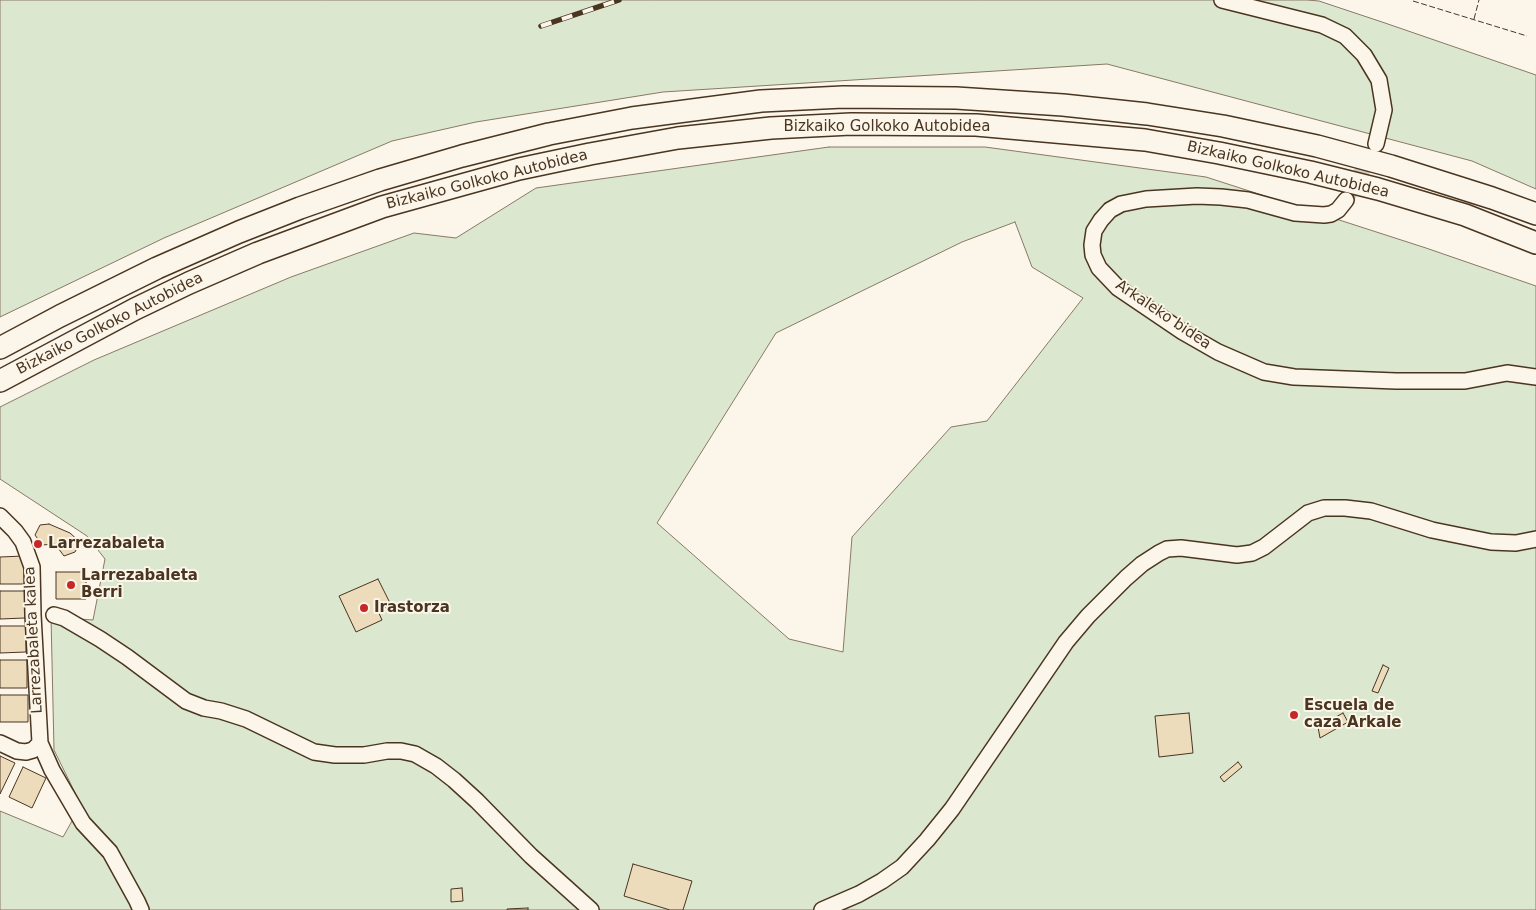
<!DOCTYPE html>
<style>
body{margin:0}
canvas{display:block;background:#fbf6e9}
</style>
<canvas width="1536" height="910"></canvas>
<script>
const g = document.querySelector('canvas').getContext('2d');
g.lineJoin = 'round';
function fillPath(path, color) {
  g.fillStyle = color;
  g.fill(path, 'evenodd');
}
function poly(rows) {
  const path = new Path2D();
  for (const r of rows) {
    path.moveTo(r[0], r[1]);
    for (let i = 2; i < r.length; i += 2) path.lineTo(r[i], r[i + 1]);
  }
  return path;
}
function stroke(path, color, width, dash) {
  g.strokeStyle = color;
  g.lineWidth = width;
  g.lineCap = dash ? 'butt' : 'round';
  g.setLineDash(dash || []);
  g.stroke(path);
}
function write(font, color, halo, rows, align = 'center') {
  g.font = font + ' "DejaVu Sans",sans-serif';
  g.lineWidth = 4;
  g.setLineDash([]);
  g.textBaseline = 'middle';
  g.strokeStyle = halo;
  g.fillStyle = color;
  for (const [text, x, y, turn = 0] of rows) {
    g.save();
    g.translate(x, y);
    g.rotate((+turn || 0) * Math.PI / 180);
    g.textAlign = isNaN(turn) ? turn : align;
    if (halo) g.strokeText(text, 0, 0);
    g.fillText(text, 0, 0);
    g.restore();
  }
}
const green = poly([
 [0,0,1307,0,1319,1,1385,23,1536,75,1536,189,1472,161,1107,64,663,92,476,122,392,141,164,238,0,317,0,0],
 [829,147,985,147,1206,177,1426,248,1536,286,1536,910,0,910,0,811,63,837,81,805,54,750,51,617,93,620,105,559,87,536,0,479,0,407,94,360,291,277,414,233,456,238,536,188,829,147],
 [1015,222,1032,267,1083,298,987,421,951,427,852,537,843,652,789,639,657,523,776,333,962,242,1015,222]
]);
const building = poly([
 [49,524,70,533,80,542,75,552,64,556,55,544,42,545,35,535,40,525,49,524],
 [24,556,25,584,0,584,0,557,24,556],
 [56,572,86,572,86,599,56,599,56,572],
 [378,579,391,605,378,611,382,620,356,632,339,596,378,579],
 [0,591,25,591,25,618,0,619,0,591],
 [0,626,26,626,26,652,0,653,0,626],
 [0,660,27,660,27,688,0,688,0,660],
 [1383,665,1389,668,1378,693,1372,691,1383,665],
 [0,695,28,695,28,722,0,722,0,695],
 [1189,713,1193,753,1159,757,1155,716,1189,713],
 [1343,713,1348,722,1320,738,1318,727,1343,713],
 [0,756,15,763,0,794,0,756],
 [1238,762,1242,767,1224,782,1220,777,1238,762],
 [23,767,46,778,32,808,9,797,23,767],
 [633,864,692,881,683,910,670,910,624,896,633,864],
 [462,888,463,901,451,902,451,889,462,888],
 [528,908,528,910,507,910,507,909,528,908]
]);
const minorTunnel = poly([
 [1346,200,1373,151]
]);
const minor = poly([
 [1222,0,1322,25,1345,36,1364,55,1379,80,1384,110,1376,144],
 [1346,200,1338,210,1331,214,1324,215,1295,213,1248,200,1221,197,1197,196,1146,199,1121,204,1110,210,1101,220,1094,231,1092,245,1093,255,1099,268,1118,288,1183,332,1218,352,1264,372,1294,377,1396,381,1465,381,1507,373,1536,377],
 [0,516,15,531,23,542,32,567,33,615,40,743,52,770,83,823,110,852,137,901,141,910],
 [54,615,64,618,100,639,127,657,186,701,204,708,221,711,246,719,314,752,335,755,364,755,387,751,401,751,415,754,436,766,454,780,477,801,531,856,591,910],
 [0,743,17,751,26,752,33,750,40,743],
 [822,910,859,894,882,881,902,867,927,840,952,809,1066,642,1088,616,1126,578,1142,564,1159,553,1167,549,1181,548,1237,555,1252,553,1264,547,1308,513,1324,508,1345,508,1371,511,1432,530,1491,542,1516,543,1536,539]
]);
const highway = poly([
 [0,348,60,316,157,268,239,232,300,208,380,180,462,156,549,134,632,118,761,101,843,97,956,98,1063,105,1147,114,1223,126,1317,146,1391,166,1492,198,1536,214],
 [0,381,135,309,189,283,258,253,382,207,519,169,590,154,678,138,771,128,851,124,976,125,1145,140,1219,153,1310,172,1378,189,1465,215,1536,243]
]);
const rail = poly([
 [541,26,619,0]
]);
const fence = poly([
 [1413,1,1527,36],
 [1474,19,1479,0]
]);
const markers = [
 [38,544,5,"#c62828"],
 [71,585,5,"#c62828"],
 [364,608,5,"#c62828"],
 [1294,715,5,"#c62828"]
];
const streetNames = [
 ["Bizkaiko Golkoko Autobidea",887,127],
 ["Bizkaiko Golkoko Autobidea",1288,170,13],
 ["Bizkaiko Golkoko Autobidea",487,180,-14],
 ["Arkaleko bidea",1163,315,34],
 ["Bizkaiko Golkoko Autobidea",110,324,-27],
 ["Larrezabaleta kalea",34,640,-93]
];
const poiNames = [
 ["Larrezabaleta",48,544],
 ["Larrezabaleta",81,576],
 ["Berri",81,593],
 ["Irastorza",374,608],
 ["Escuela de",1304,706],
 ["caza Arkale",1304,723]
];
fillPath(green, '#dce7d0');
stroke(green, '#887966', 1);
fillPath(building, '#ecdcbc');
stroke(building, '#4a3520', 1);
stroke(minorTunnel, '#d8cfc1', 15, [15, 8]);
stroke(minor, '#4a3520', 18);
stroke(highway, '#4a3520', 24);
stroke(minor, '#fbf6e9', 15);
stroke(highway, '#fbf6e9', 21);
stroke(rail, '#4a3520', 5.5);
stroke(rail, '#fbf6e9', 4, [11]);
stroke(fence, '#4a3520', 1, [6, 2.5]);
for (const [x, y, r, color] of markers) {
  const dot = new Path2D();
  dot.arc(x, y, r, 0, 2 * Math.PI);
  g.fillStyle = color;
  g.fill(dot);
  stroke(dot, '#fbf6e9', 2);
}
write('15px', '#4a3520', '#fbf6e9', streetNames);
write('bold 15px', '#4a3520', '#fbf6e9', poiNames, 'left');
</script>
